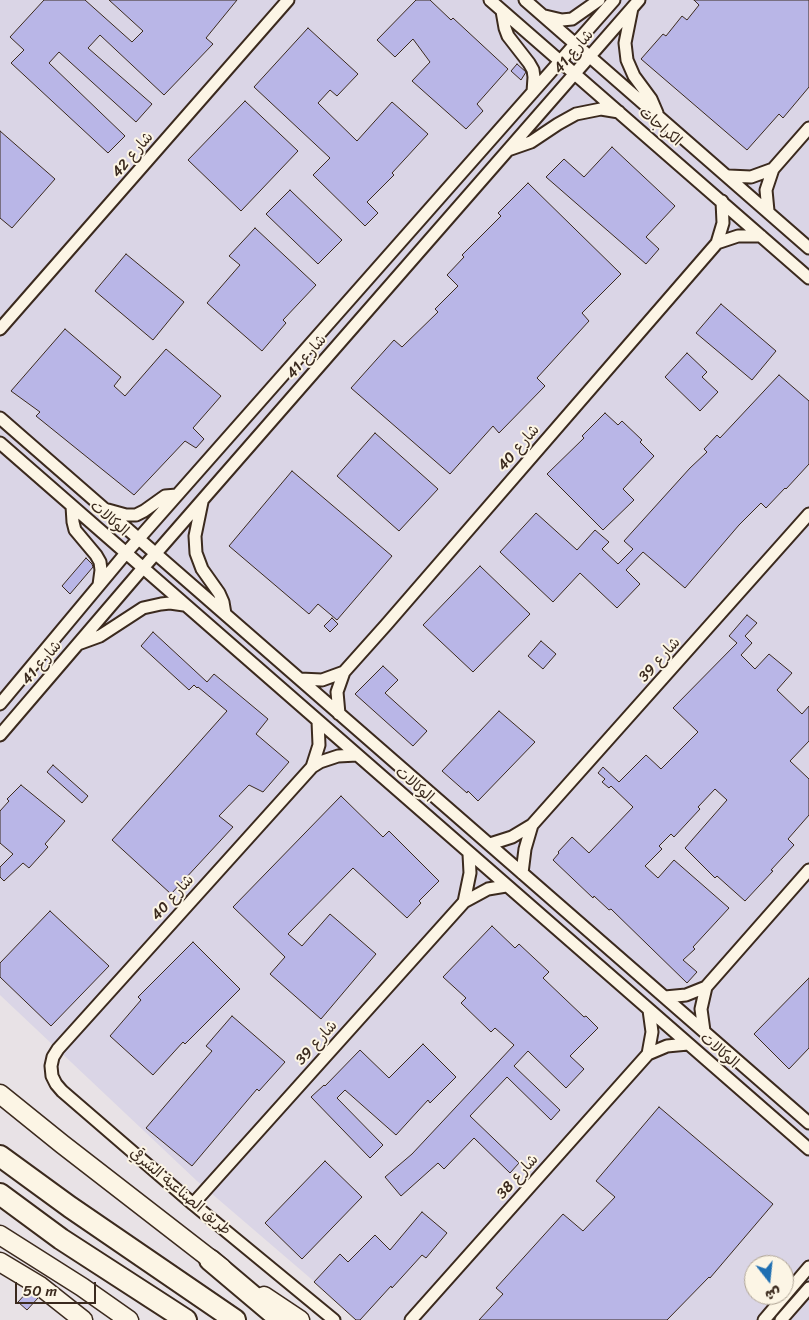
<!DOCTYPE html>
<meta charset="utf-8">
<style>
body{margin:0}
#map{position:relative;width:809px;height:1320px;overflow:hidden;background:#e8e2e6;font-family:Sriracha,"Playpen Sans Arabic",sans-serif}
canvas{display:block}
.north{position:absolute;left:744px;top:1255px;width:50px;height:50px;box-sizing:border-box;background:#fcf5e5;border:1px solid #afa495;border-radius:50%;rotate:164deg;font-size:14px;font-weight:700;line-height:20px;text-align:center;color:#3b2a1e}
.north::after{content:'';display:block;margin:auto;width:18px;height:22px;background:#1f6fb2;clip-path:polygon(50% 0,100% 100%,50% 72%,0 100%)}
.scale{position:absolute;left:15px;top:1282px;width:81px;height:22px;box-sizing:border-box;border:2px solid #3b2a1e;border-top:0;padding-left:6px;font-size:15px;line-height:18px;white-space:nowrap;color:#3b2a1e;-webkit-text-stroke:4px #fcf5e5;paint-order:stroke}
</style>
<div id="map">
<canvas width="809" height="1320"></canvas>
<div class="north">ش</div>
<div class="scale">50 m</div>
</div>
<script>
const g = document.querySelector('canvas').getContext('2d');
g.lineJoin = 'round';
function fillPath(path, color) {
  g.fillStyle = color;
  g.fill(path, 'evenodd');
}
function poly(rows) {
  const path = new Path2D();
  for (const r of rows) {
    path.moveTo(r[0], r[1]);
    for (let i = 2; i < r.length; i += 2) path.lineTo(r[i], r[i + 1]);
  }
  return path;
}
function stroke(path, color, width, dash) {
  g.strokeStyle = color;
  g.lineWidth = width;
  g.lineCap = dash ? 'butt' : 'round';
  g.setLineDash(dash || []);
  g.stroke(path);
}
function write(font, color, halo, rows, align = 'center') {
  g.font = font + ' Sriracha,"Playpen Sans Arabic",sans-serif';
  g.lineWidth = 4;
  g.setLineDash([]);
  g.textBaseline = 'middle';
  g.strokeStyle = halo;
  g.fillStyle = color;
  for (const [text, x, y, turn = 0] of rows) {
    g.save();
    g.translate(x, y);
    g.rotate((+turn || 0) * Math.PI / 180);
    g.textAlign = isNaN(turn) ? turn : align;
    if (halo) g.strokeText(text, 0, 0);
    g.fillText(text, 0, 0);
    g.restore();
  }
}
const built = poly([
 [0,0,809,0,809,1320,359,1320,197,1181,0,995],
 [754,1265,784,1265,784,1295,754,1295]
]);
const building = poly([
 [44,0,85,0,132,42,143,31,109,0,237,0,206,38,213,44,164,95,100,35,88,48,152,104,136,122,59,52,49,63,125,136,108,153,11,63,24,50,10,37,44,0],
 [416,0,430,0,451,20,453,18,508,69,477,104,483,111,466,129,412,81,430,62,413,39,395,57,377,40,416,0],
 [694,0,809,0,809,87,783,118,779,114,747,150,641,59,663,34,666,36,682,16,687,20,699,5,694,0],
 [308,28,358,74,337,96,330,90,318,103,357,141,392,102,428,134,392,173,394,175,367,202,378,213,365,226,313,175,330,158,254,87,308,28],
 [517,64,526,72,521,80,511,71,517,64],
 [245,101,298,151,241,211,188,160,245,101],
 [0,131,55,179,12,228,0,218,0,131],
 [612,147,675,206,646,237,659,249,646,264,546,177,564,159,584,177,612,147],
 [528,183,621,274,582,313,589,321,537,378,545,386,499,433,493,426,450,474,351,388,394,340,402,347,438,312,435,309,458,286,447,275,464,257,462,255,501,216,498,213,528,183],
 [290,190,342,240,318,264,266,214,290,190],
 [255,228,316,285,283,320,286,323,262,351,207,303,240,265,229,256,255,228],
 [126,254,184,302,153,340,95,291,126,254],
 [721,304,776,351,752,380,696,333,721,304],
 [65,329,121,377,114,386,125,396,166,349,221,396,193,428,204,439,196,448,185,441,134,495,36,416,40,412,11,391,65,329],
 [687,353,707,372,702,377,718,392,700,411,665,377,687,353],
 [779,375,809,401,809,464,786,489,785,488,766,508,761,503,739,525,685,588,643,552,626,570,640,584,617,608,580,573,553,602,500,552,536,513,577,550,595,530,609,542,602,549,618,564,633,549,624,541,690,468,707,452,704,449,717,435,720,438,779,375],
 [605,413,618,425,622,421,642,440,640,442,654,456,623,489,634,500,603,530,547,474,584,438,582,436,605,413],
 [375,433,438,489,399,531,337,476,375,433],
 [292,471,392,556,337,620,318,604,309,614,229,546,292,471],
 [86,558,92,564,93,567,70,594,62,586,86,558],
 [480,566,530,614,473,672,423,625,480,566],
 [747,615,757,623,745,636,752,643,741,655,755,669,769,654,792,673,777,690,802,714,809,706,809,741,790,761,809,779,809,815,788,839,794,845,771,870,773,871,745,901,717,876,715,878,685,848,727,800,715,789,698,807,700,809,674,837,671,834,659,846,662,849,645,866,658,878,674,860,729,908,693,947,695,949,683,960,697,972,687,983,611,909,609,910,594,896,593,898,553,860,559,853,558,852,572,837,589,853,633,807,611,786,609,788,602,782,605,779,598,773,603,767,619,782,646,755,661,769,698,732,673,708,737,643,729,636,747,615],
 [332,618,338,624,330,632,324,626,332,618],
 [153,632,207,682,214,674,268,719,256,734,289,762,263,792,249,785,219,816,233,827,171,894,112,840,227,711,198,687,197,688,194,685,189,690,141,646,153,632],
 [541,641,556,654,543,669,528,656,541,641],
 [383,666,398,680,385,693,427,731,413,746,355,694,383,666],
 [499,711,535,742,478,801,468,791,467,793,442,771,499,711],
 [53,765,88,796,82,803,47,772,53,765],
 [21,785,65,821,45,844,48,847,29,868,23,863,4,881,0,877,0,867,13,854,0,843,0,811,9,801,7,799,21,785],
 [341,796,383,837,389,831,439,881,419,901,421,903,407,918,353,868,288,934,302,946,330,914,376,954,321,1019,270,974,285,957,233,907,341,796],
 [50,911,109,966,51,1026,0,977,0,963,50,911],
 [492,926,515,948,519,944,549,972,543,978,584,1017,586,1016,598,1028,570,1056,584,1069,566,1088,528,1051,514,1066,560,1110,551,1120,507,1077,470,1116,519,1163,510,1173,474,1138,444,1169,438,1163,401,1196,385,1177,412,1154,514,1045,495,1028,491,1032,461,1003,466,998,443,977,492,926],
 [193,942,240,989,185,1044,183,1042,153,1075,110,1036,141,1000,138,997,193,942],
 [809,978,809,1048,789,1069,754,1034,809,978],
 [232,1016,285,1062,259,1091,257,1089,192,1166,146,1128,212,1051,206,1046,232,1016],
 [423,1044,456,1077,430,1103,428,1100,396,1135,345,1090,337,1098,383,1145,370,1158,311,1097,324,1085,325,1086,360,1050,389,1078,423,1044],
 [659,1107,773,1204,710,1278,709,1277,667,1320,479,1320,503,1294,496,1288,563,1214,583,1231,615,1197,596,1181,659,1107],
 [325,1161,362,1197,302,1259,265,1223,325,1161],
 [422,1212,447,1233,426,1258,422,1255,392,1288,391,1286,360,1320,356,1320,314,1282,340,1254,348,1262,375,1235,390,1250,422,1212],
 [28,1291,38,1298,27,1310,18,1302,28,1291]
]);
const street = poly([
 [490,0,809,278],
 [525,0,809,248],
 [632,8,625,43,627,60,634,76,651,99,657,113],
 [502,11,505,28,508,36,529,63,533,70,534,77,533,92],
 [545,16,562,20,572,19,599,0],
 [508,150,531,142,558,124,576,114,601,109,619,112],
 [729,176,751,177,773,169],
 [768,211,766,190,773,169,809,128],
 [717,243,738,236,761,236],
 [0,329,288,0],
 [0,418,809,1123],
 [0,443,809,1149],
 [202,502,195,536,196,553,202,569,219,593,223,602,225,614],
 [72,506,73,522,75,530,96,555,100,562,101,570,99,585],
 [108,510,126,515,136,515,144,511,165,496,177,495],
 [78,644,100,636,143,608,161,604,170,603,184,605],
 [300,679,322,680,344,672],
 [0,704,126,553,614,0],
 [339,714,337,692,344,672,386,625,717,243,723,223,722,201],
 [0,735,143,568,639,0],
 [312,767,319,745,318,721],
 [490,844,512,837,532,825,809,514],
 [522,873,525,849,532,825],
 [464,902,470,873,469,854],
 [665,997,686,995,706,987,809,870],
 [704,1031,701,1009,706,987],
 [648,1054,652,1032,649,1010],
 [193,1204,464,902,488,889,506,886],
 [334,1320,193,1204,62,1091,56,1084,52,1076,51,1066,53,1057,58,1049,312,767,320,762,338,756,357,755],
 [411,1320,648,1054,667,1046,688,1044],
 [764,1320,809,1267],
 [781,1320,809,1288]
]);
const primary = poly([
 [0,1094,62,1144,222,1268],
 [0,1235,82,1287,129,1320],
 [0,1262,40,1286,83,1320],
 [264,1296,300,1320]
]);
const highway = poly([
 [0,1156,70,1207,235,1320],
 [0,1194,61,1239,186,1320],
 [210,1260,281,1320]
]);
const streetNames = [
 ["شارع 41",574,52,-49],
 ["الكراجات",660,127,41],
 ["شارع 42",133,155,-49],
 ["شارع 41",307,357,-49],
 ["شارع 40",519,448,-49],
 ["الوكالات",109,519,41],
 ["شارع 39",660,660,-48],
 ["شارع 41",42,663,-49],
 ["الوكالات",414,785,41],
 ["شارع 40",173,898,-48],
 ["شارع 39",317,1043,-48],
 ["الوكالات",719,1051,41],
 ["شارع 38",518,1177,-48],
 ["طريق الصناعية الشرقي",180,1192,40]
];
fillPath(built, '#dad5e6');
fillPath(building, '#b9b6e7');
stroke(building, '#3b2a1e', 1);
stroke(street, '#3b2a1e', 15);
stroke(primary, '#3b2a1e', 21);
stroke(highway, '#3b2a1e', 24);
stroke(street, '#fcf5e5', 11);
stroke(primary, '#fcf5e5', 18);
stroke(highway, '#fcf5e5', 20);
write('15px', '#3b2a1e', '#fcf5e5', streetNames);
</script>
